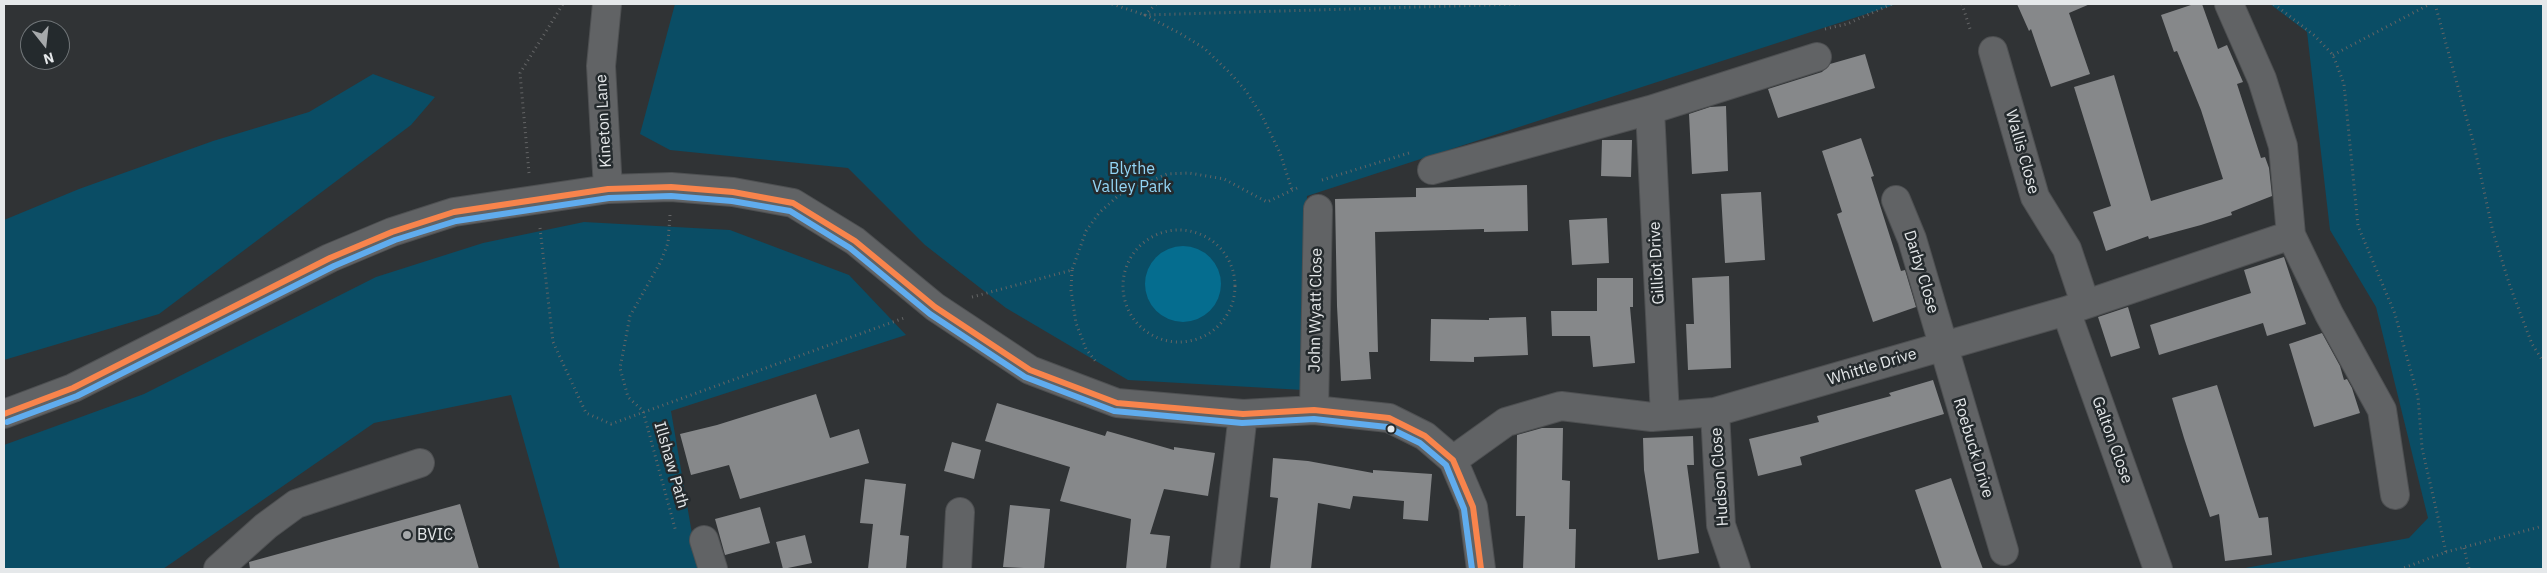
<!DOCTYPE html>
<style>
body{margin:0}
#map{position:relative;width:2547px;height:573px;overflow:hidden;background:#303335;font-family:"IBM Plex Sans",sans-serif}
canvas{display:block}
.frame{position:absolute;inset:0;border:5px solid #e5e8ea;pointer-events:none}
.north{position:absolute;left:20px;top:20px;width:50px;height:50px;box-sizing:border-box;background:#242a2d;border:1px solid #717679;border-radius:50%;rotate:164deg;font-size:14px;font-weight:700;line-height:20px;text-align:center;color:#e5e8ea}
.north::after{content:'';display:block;margin:auto;width:18px;height:22px;background:#a6a9ab;clip-path:polygon(50% 0,100% 100%,50% 72%,0 100%)}
</style>
<div id="map">
<canvas width="2547" height="573"></canvas>
<div class="frame"></div>
<div class="north">N</div>
</div>
<script>
const g = document.querySelector('canvas').getContext('2d');
g.lineJoin = 'round';
function fillPath(path, color) {
  g.fillStyle = color;
  g.fill(path, 'evenodd');
}
function poly(rows) {
  const path = new Path2D();
  for (const r of rows) {
    if (r.length === 3) {
      path.moveTo(r[0] + r[2], r[1]);
      path.arc(r[0], r[1], r[2], 0, 2 * Math.PI);
      continue;
    }
    path.moveTo(r[0], r[1]);
    for (let i = 2; i < r.length; i += 2) path.lineTo(r[i], r[i + 1]);
  }
  return path;
}
function stroke(path, color, width, dash) {
  g.strokeStyle = color;
  g.lineWidth = width;
  g.lineCap = dash ? 'butt' : 'round';
  g.setLineDash(dash || []);
  g.stroke(path);
}
function write(font, color, halo, rows, align = 'center') {
  g.font = font + ' "IBM Plex Sans",sans-serif';
  g.lineWidth = 5;
  g.setLineDash([]);
  g.textBaseline = 'middle';
  g.strokeStyle = halo;
  g.fillStyle = color;
  for (const [text, x, y, turn = 0] of rows) {
    g.save();
    g.translate(x, y);
    g.rotate((+turn || 0) * Math.PI / 180);
    g.textAlign = isNaN(turn) ? turn : align;
    if (halo) g.strokeText(text, 0, 0);
    g.fillText(text, 0, 0);
    g.restore();
  }
}
const green = poly([
 [675,4,1897,4,1307,196,1303,390,1128,380,1006,308,925,245,848,168,670,150,640,134],
 [2270,4,2543,4,2543,569,2240,569,2409,538,2428,518,2376,307,2330,230,2307,32],
 [373,74,435,97,411,125,159,314,4,360,4,220,79,189,213,141,309,112],
 [584,222,730,230,849,275,906,335,671,411,698,569,560,569,511,395,374,423,163,569,4,569,4,445,144,394,376,277,483,243]
]);
const water = poly([
 [1183,284,38]
]);
const building = poly([
 [2017,4,2090,4,2069,13,2090,74,2051,87,2031,29,2029,31],
 [2194,4,2202,4,2218,49,2227,45,2243,82,2237,84,2261,158,2265,157,2269,168,2272,196,2231,212,2232,215,2201,225,2149,239,2148,236,2106,251,2093,212,2111,206,2074,87,2114,75,2151,201,2223,179,2201,110,2177,51,2174,52,2161,15],
 [1865,54,1875,88,1778,118,1768,89,1822,72,1830,64],
 [1726,106,1728,171,1692,174,1689,114,1710,107],
 [1861,138,1874,176,1871,177,1901,271,1905,270,1916,307,1873,322,1837,214,1842,212,1822,151],
 [1602,140,1632,140,1631,177,1601,176],
 [1527,185,1528,231,1484,232,1484,229,1375,232,1378,352,1369,352,1371,379,1341,381,1337,306,1335,199,1416,197,1416,188],
 [1761,192,1765,260,1725,263,1721,194],
 [1607,218,1609,263,1572,265,1569,220],
 [2284,257,2306,324,2267,336,2263,323,2159,355,2150,325,2251,293,2244,270],
 [1729,276,1731,368,1688,370,1686,324,1694,324,1692,278],
 [1597,278,1633,278,1633,307,1630,307,1635,363,1593,367,1590,336,1552,336,1551,311,1597,311],
 [2128,307,2140,348,2111,357,2098,317],
 [1526,317,1528,355,1474,357,1474,362,1430,361,1431,319,1489,320,1489,318],
 [2322,333,2340,366,2344,380,2347,379,2352,388,2360,413,2314,427,2289,344],
 [1933,380,1944,414,1800,457,1802,465,1758,476,1749,439,1819,422,1817,416,1891,396,1889,393],
 [2217,385,2259,518,2268,517,2272,555,2225,561,2219,514,2210,517,2184,438,2172,398],
 [816,394,830,438,859,429,869,463,740,499,729,465,691,475,680,434,717,425],
 [997,403,1105,436,1107,431,1174,450,1174,447,1215,453,1208,496,1164,489,1150,534,1170,536,1166,569,1126,569,1131,519,1060,501,1070,467,985,441],
 [1542,428,1563,428,1562,480,1570,481,1569,529,1576,529,1575,569,1523,569,1525,516,1516,516,1517,435],
 [1693,436,1694,465,1687,465,1699,553,1658,560,1644,470,1643,438],
 [952,442,981,450,974,479,944,471],
 [1273,458,1308,461,1373,473,1373,470,1432,474,1428,521,1403,519,1404,501,1353,496,1350,509,1318,503,1311,569,1270,569,1278,498,1270,497],
 [1951,478,1977,553,1983,569,1942,569,1915,490],
 [865,479,906,484,900,535,909,536,906,569,868,569,873,524,860,523],
 [460,504,479,569,250,569,249,562],
 [1010,505,1050,509,1044,569,1003,567],
 [760,507,770,543,725,555,715,519],
 [805,535,812,563,783,569,776,542]
]);
const path = poly([
 [1112,4,1145,15,1181,34,1204,48,1230,73,1246,91,1262,116,1280,153,1292,190],
 [1156,4,1145,15,1520,4],
 [1962,4,1971,32],
 [2274,4,2315,36,2333,55,2344,84,2358,226,2395,314,2418,397,2422,448,2446,552,2401,569],
 [2435,4,2474,145,2493,232,2510,286,2532,344,2543,361],
 [1825,29,1847,24,1892,4],
 [2333,55,2430,4],
 [529,173,520,73,563,4],
 [1322,180,1409,153],
 [670,215,668,243,661,261,630,316,620,368,628,397,643,411,676,532],
 [540,228,553,342,586,413,611,424,904,318],
 [1179,286,56],
 [1072,270,1071,290,1076,323,1086,349,1097,363],
 [972,297,1072,270,1086,231,1099,213,1119,195,1167,174,1189,173,1224,179,1267,202,1297,188],
 [2464,548,2469,569],
 [2446,552,2543,526]
]);
const minor = poly([
 [607,4,601,66,608,189],
 [2229,4,2262,79,2283,146,2291,235,2329,314,2382,410,2395,495],
 [1993,51,2035,197,2067,249,2085,303],
 [1650,110,1665,416],
 [1432,170,1650,110,1817,57],
 [1896,200,1912,239,2004,551],
 [2066,311,2158,569],
 [1314,410,1318,209],
 [1715,412,1721,525,1736,569],
 [4,414,73,388,330,258,392,232,454,212,608,189,671,187,733,192,793,203,855,241,935,307,1030,370,1117,403,1243,414,1314,410,1389,418,1425,436,1453,460,1473,507,1481,569],
 [1453,460,1506,422,1561,406,1652,417,1715,412,2066,311,2291,235],
 [704,540,713,569],
 [218,569,266,526,296,504,420,463],
 [957,569,960,512],
 [1225,569,1243,414]
]);
const bus1 = poly([
 [4,414,73,388,330,258,392,232,454,212,608,189,671,187,733,192,793,203,855,241,935,307,1030,370,1117,403,1243,414,1314,410,1389,418,1425,436,1453,460,1473,507,1481,569]
]);
const bus2 = poly([
 [7,422,77,396,334,266,395,240,456,221,609,198,671,196,732,201,790,211,850,248,930,314,1025,377,1114,411,1242,423,1314,419,1387,427,1420,443,1446,465,1464,509,1472,569]
]);
const markers = [
 [1391,429,4.5,"#e5e8ea"],
 [407,535,5,"#a6a9ab"]
];
const streetNames = [
 ["Kineton Lane",604,121,-93],
 ["Wallis Close",2022,152,74],
 ["Gilliot Drive",1657,263,-93],
 ["Darby Close",1921,272,73],
 ["John Wyatt Close",1316,310,-89],
 ["Whittle Drive",1872,367,-17],
 ["Galton Close",2112,440,70],
 ["Roebuck Drive",1973,448,73],
 ["Illshaw Path",671,465,74],
 ["Hudson Close",1720,477,-94]
];
const parkNames = [
 ["Blythe",1132,169],
 ["Valley Park",1132,187]
];
const poiNames = [
 ["BVIC",417,535]
];
fillPath(green, '#0a4d65');
fillPath(water, '#056d8f');
fillPath(building, '#86888a');
stroke(minor, '#4e5052', 30);
stroke(path, '#646566', 3, [1, 4]);
stroke(minor, '#616365', 28);
stroke(bus1, '#f8844c', 6);
stroke(bus2, '#60acee', 6);
for (const [x, y, r, color] of markers) {
  const dot = new Path2D();
  dot.arc(x, y, r, 0, 2 * Math.PI);
  g.fillStyle = color;
  g.fill(dot);
  stroke(dot, '#242a2d', 2);
}
write('16px', '#e5e8ea', '#242a2d', streetNames);
write('16px', '#93d4f4', '#242a2d', parkNames);
write('16px', '#e5e8ea', '#242a2d', poiNames, 'left');
</script>
